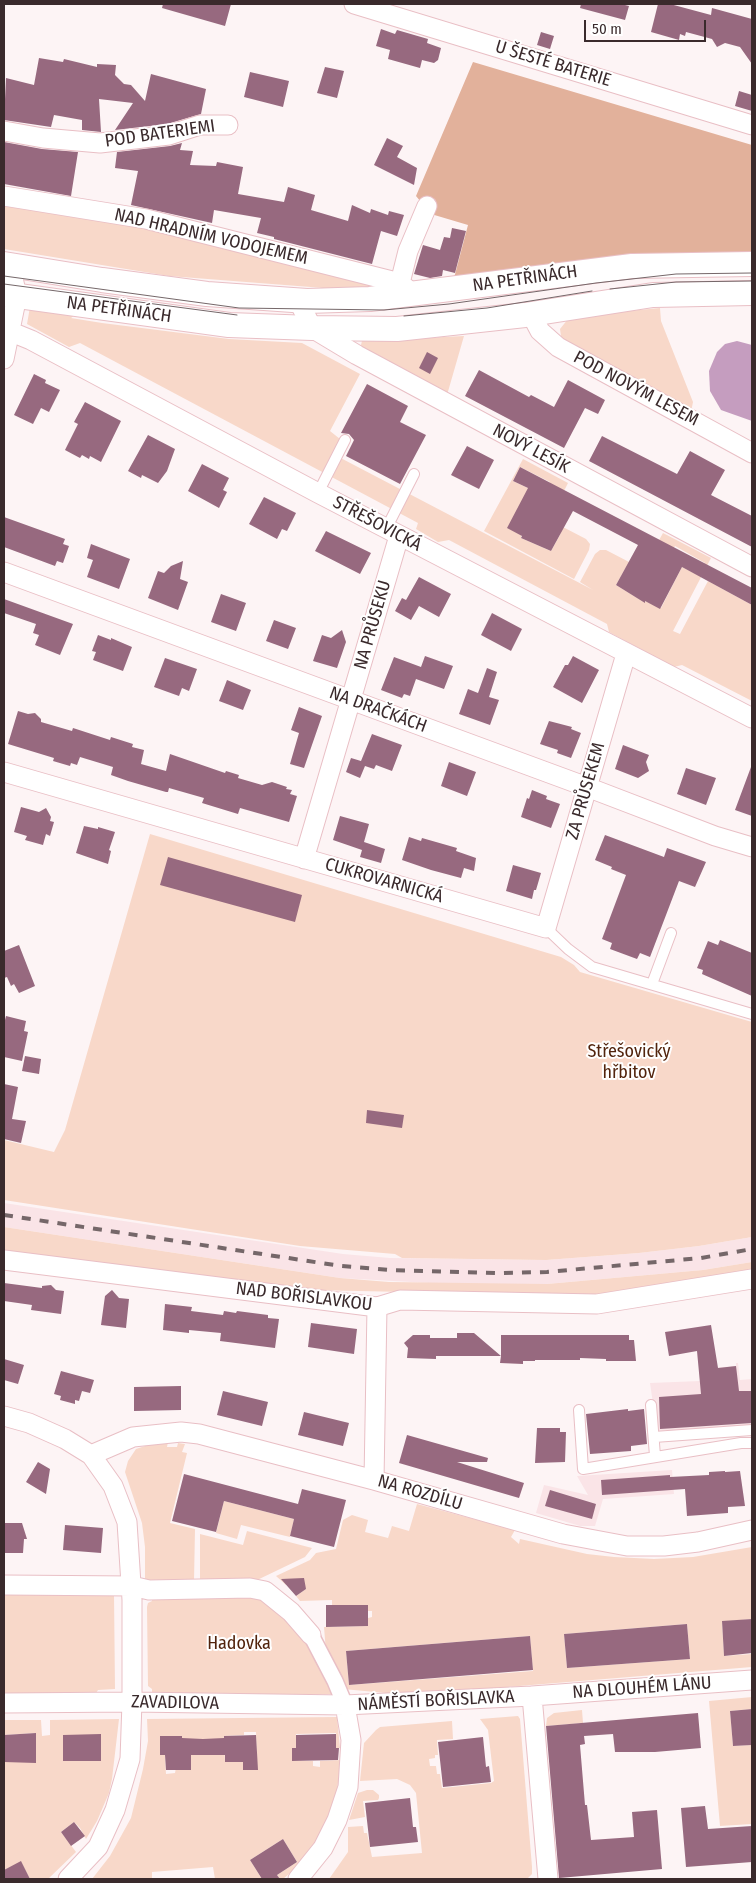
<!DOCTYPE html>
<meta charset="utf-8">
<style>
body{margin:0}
#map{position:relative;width:756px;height:1883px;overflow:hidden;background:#fdf4f5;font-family:"Fira Sans Condensed",sans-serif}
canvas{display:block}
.frame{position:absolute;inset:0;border:5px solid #3a2a2c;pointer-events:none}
.scale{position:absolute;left:584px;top:20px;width:122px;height:22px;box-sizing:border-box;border:2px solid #3a2a2c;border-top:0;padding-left:6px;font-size:15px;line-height:18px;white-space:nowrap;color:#3a2a2c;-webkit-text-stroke:4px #fff;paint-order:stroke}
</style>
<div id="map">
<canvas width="756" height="1883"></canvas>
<div class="frame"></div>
<div class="scale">50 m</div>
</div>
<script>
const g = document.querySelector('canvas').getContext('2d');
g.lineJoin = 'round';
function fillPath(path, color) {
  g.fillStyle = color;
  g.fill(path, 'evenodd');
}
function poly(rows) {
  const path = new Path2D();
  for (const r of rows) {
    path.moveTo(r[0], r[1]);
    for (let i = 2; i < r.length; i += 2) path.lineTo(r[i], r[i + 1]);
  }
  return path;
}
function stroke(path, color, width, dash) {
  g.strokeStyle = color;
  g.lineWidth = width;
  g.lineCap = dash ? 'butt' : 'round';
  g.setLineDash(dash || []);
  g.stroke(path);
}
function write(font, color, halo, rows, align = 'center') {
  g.font = font + ' "Fira Sans Condensed",sans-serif';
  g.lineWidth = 4;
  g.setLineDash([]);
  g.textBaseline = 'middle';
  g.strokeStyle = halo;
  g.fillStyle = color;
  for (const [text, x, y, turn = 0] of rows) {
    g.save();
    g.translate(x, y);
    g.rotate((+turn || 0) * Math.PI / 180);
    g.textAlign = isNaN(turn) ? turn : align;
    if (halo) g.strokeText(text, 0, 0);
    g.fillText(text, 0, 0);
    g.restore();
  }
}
const built = poly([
 [4,1203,343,1254,390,1258,546,1260,639,1253,699,1246,752,1237,752,1262,703,1270,547,1284,447,1284,340,1278,4,1227],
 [736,1363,738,1363,740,1380,752,1379,752,1427,657,1431,650,1383,700,1381,699,1369,736,1366],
 [672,1470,674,1494,603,1499,595,1526,580,1526,536,1513,544,1485,588,1495,577,1476]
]);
const green = poly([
 [4,202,151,229,373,286,362,291,169,276,4,249],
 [30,307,78,313,71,318,102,323,229,339,302,343,360,374,330,431,340,439,333,454,593,590,580,582,595,554,600,550,606,550,631,563,625,569,616,585,644,602,645,601,661,608,682,567,698,575,705,563,675,546,668,558,653,551,663,533,711,558,673,631,680,634,708,581,752,605,752,701,682,665,674,667,609,632,607,624,449,540,438,542,416,529,418,523,80,343,69,347,27,324],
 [660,308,661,321,693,402,691,412,562,343,560,329,568,319,617,312],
 [464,336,447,395,360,349,362,341],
 [523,459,568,483,559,501,544,493,550,482,520,467,513,481,528,488,521,538,551,551,560,535,561,526,586,539,590,544,589,550,574,579,484,531],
 [150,834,561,957,574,965,580,972,752,1022,752,1237,699,1246,639,1253,546,1260,402,1258,395,1254,300,1246,4,1200,4,1140,54,1152,65,1130],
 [4,1227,340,1278,389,1282,547,1284,703,1270,752,1262,752,1273,595,1296,311,1290,4,1252],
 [168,1442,167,1447,177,1447,178,1443,185,1444,182,1452,187,1453,170,1523,195,1529,194,1581,145,1581,145,1547,142,1523,125,1472,128,1461,136,1449,148,1445],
 [224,1501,294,1519,290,1537,241,1525,237,1539,216,1533],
 [417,1504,515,1530,511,1537,519,1544,520,1539,587,1554,614,1557,654,1559,693,1557,752,1547,752,1619,722,1622,724,1656,752,1654,752,1667,421,1694,397,1694,343,1689,326,1652,324,1627,368,1626,368,1618,372,1617,372,1611,368,1611,368,1605,332,1605,332,1600,300,1601,296,1596,306,1589,291,1579,286,1585,276,1576,310,1560,316,1553,336,1549,343,1520,352,1515,368,1520,365,1532,388,1538,392,1526,409,1531],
 [687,1624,690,1659,567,1668,564,1634],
 [530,1636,533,1671,349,1685,346,1651],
 [247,1531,312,1548,305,1557,253,1582,200,1581,200,1534,243,1545],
 [4,1593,114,1594,115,1689,98,1690,94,1696,4,1697],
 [152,1595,260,1595,299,1626,330,1682,332,1694,152,1696,152,1689,148,1686,147,1607,148,1603,152,1601],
 [752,1697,752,1709,730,1711,733,1746,752,1745,752,1824,720,1826,709,1701],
 [582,1710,583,1723,546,1726,547,1718,554,1713],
 [518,1716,520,1719,532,1867,532,1874,528,1878,329,1879,348,1852,348,1827,363,1826,364,1833,367,1833,372,1857,422,1853,416,1793,410,1785,397,1779,360,1781,364,1743,376,1730,380,1727,452,1721,453,1739,437,1740,438,1755,435,1755,435,1758,429,1759,430,1766,436,1766,437,1774,440,1774,442,1788,491,1783,494,1781,488,1730,480,1719],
 [337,1717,340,1748,336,1748,336,1733,296,1734,296,1748,292,1749,292,1761,313,1761,313,1766,320,1767,320,1761,341,1760,337,1790,329,1818,316,1845,300,1865,283,1879,280,1879,277,1875,297,1862,283,1839,250,1860,262,1879,215,1879,213,1867,152,1872,152,1878,92,1879,110,1856,131,1818,143,1769,148,1741,147,1719],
 [244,1732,256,1732,257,1770,243,1770,243,1762,225,1762,224,1736,244,1735],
 [160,1736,182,1736,175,1773,166,1774,165,1755,160,1755],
 [119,1719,112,1779,109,1793,97,1821,86,1839,80,1828,74,1822,61,1832,76,1852,48,1879,30,1879,21,1862,4,1870,4,1762,36,1762,36,1733,4,1735,4,1720,41,1720,42,1736,50,1735,50,1720],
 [63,1735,101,1735,101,1761,63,1761],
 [367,1790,373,1790,379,1795,379,1798,378,1800,363,1801,365,1817,349,1820,358,1793]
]);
const forest = poly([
 [473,62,752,145,752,257,453,282,468,225,431,214,416,196]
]);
const water = poly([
 [737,341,752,345,752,421,721,410,710,391,709,371,717,352,725,344]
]);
const building = poly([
 [163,4,231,4,225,26,162,8],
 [581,4,621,4,629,6,625,20,580,8],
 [658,4,670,4,711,15,712,8,752,19,752,64,740,47,725,43,717,47,712,39,686,32,685,36,680,34,679,40,651,32],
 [381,29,395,34,397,30,428,39,427,43,441,48,438,60,434,63,422,60,420,68,388,59,390,50,376,46],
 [541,32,554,36,550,49,537,45],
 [39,58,63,62,64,59,97,67,97,64,116,65,115,75,124,84,131,85,145,101,151,74,206,89,201,114,167,124,115,130,133,103,99,99,101,132,82,130,82,120,54,115,51,127,4,120,6,78,34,85],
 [325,67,344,71,337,98,317,93],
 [250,72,289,81,283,107,244,97],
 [739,91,752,95,752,111,735,106],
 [387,138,403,146,397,157,417,168,414,185,374,165],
 [4,142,42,149,78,152,71,196,4,184],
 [182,143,180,150,193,151,190,165,216,166,217,162,243,167,238,194,284,202,288,187,315,195,311,210,348,221,352,205,370,213,371,209,388,215,389,211,404,215,397,236,381,231,372,264,274,239,274,237,257,233,261,218,214,210,212,223,131,205,138,171,115,168,117,152,170,146],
 [452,228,466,231,455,273,443,270,442,276,430,278,414,274,423,245,440,250,444,237,450,238],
 [427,352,438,358,430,374,419,368],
 [479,370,529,397,531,395,554,407,568,380,605,400,598,414,585,408,564,448,465,396],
 [34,374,46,380,45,383,60,390,49,412,41,408,33,424,14,415],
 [367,384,408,406,400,422,426,435,400,484,346,456,354,440,349,434,341,433],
 [85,402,121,421,101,462,90,456,89,459,82,455,80,458,65,450,78,424,74,422],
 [148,435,175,449,167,471,158,483,142,475,141,478,128,471],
 [602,436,677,474,690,451,725,470,711,495,752,516,752,547,589,461],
 [467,446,494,460,479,489,451,475],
 [202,464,229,478,223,490,227,492,219,508,188,491],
 [520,467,752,588,752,605,682,567,660,609,645,601,645,603,616,585,638,545,573,511,551,551,521,538,522,536,507,528,528,488,513,481],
 [264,497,296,513,287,531,282,529,277,539,249,524],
 [4,517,65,539,63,544,69,546,63,563,57,561,55,566,4,547],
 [326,531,371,553,360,574,315,551],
 [91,544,130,559,119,589,87,577,93,560,87,558],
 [183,561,180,579,188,582,178,610,148,598,158,571,164,573,171,566],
 [419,577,451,594,439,617,419,606,411,620,395,611,402,598,406,600],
 [221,594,246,603,236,631,211,622],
 [4,599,73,624,60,655,35,645,39,635,33,633,36,624,4,613],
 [492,613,522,629,511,651,481,635],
 [274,620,296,628,288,649,266,641],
 [342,630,346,642,337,668,313,661,322,635,331,638],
 [98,635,111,640,111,638,132,647,123,671,93,660,96,652,92,651],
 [425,656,453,666,444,689,416,679,410,696,404,694,402,698,381,690,394,657,421,667],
 [573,656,599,670,582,703,553,687,565,665,568,665],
 [165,658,197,669,189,691,182,688,179,696,154,687],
 [487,668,497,672,489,697,499,700,490,725,459,714,468,689,478,693],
 [227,680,251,690,243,710,219,701],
 [299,707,322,716,304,768,290,764,299,733,291,730],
 [18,711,28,714,35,713,41,719,41,722,72,731,73,728,110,740,111,737,133,744,132,747,144,750,141,764,166,771,170,754,225,773,226,771,239,775,238,778,262,785,272,782,287,787,286,789,292,790,290,794,297,796,289,822,240,808,238,814,202,803,204,798,169,788,168,792,166,792,128,781,111,775,113,767,80,757,77,765,71,763,70,766,53,761,54,758,8,744],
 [549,721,572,727,571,729,581,733,571,758,557,753,558,750,540,744],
 [372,734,402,745,392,771,376,765,374,769,365,766,360,778,346,772,351,758,361,761],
 [623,745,649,755,646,762,649,771,638,778,615,769],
 [449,762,476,772,467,796,441,786],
 [751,767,752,768,752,816,735,810],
 [686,768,716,778,706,805,677,794],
 [532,790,547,796,546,799,560,804,551,828,521,817,527,798,529,799],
 [21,807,39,812,46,808,51,817,50,821,54,822,50,836,46,834,43,845,25,840,27,836,14,832],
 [340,816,369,824,364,842,385,849,381,863,360,857,362,850,333,840],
 [84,826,98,829,98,827,115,832,109,850,111,851,108,864,76,853],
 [605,835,664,857,667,848,706,862,695,887,679,881,650,957,640,953,637,959,610,949,612,943,602,939,626,875,611,869,612,867,595,860],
 [409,837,421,841,422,838,457,848,456,851,476,858,474,871,464,868,461,878,431,870,402,860],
 [168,857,302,895,295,922,160,885],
 [513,865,541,873,536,890,534,890,532,899,506,891],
 [720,940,752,953,752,996,702,974,703,970,697,968,708,941,718,945],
 [19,945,35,986,19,993,14,984,11,986,7,977,4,978,4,951],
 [6,1016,26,1021,24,1031,28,1032,22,1061,4,1057,4,1020,5,1020],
 [25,1056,41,1059,39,1074,22,1071],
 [4,1084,18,1087,12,1119,26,1121,21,1143,4,1139],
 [367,1110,404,1115,402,1128,366,1123],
 [4,1283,42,1288,42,1286,51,1285,56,1290,64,1291,61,1314,31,1310,32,1305,4,1301],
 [112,1290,119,1298,129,1299,126,1328,101,1325,105,1296],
 [165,1304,192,1307,191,1311,223,1315,224,1311,236,1313,237,1311,268,1315,268,1318,279,1319,275,1348,220,1341,221,1333,189,1330,189,1333,163,1330],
 [311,1323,357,1329,354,1354,308,1347],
 [711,1325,718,1368,736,1366,739,1391,752,1391,752,1423,660,1429,659,1397,701,1394,697,1351,669,1356,665,1332],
 [457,1333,474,1333,501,1356,501,1335,629,1335,629,1340,634,1340,636,1361,606,1361,606,1359,580,1358,580,1360,535,1360,535,1361,523,1361,523,1364,500,1363,501,1356,436,1356,436,1359,407,1358,408,1348,404,1343,413,1335,430,1335,430,1338,457,1338],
 [4,1359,24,1365,18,1384,4,1380],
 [61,1371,94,1380,90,1393,82,1391,79,1401,75,1400,75,1404,60,1400,61,1396,54,1394],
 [181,1386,181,1410,134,1411,134,1387],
 [223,1391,268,1402,262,1426,217,1415],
 [628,1409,628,1411,644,1409,647,1444,631,1446,631,1451,590,1454,586,1414],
 [304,1412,349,1423,343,1446,298,1435],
 [537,1428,560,1428,560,1432,566,1432,565,1462,535,1463],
 [407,1435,488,1458,487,1462,457,1462,524,1483,519,1498,399,1463],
 [38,1462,50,1469,46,1494,26,1482],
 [725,1471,725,1472,740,1471,745,1506,728,1507,728,1513,687,1516,685,1489,602,1495,601,1480,670,1475,670,1477,709,1475,709,1472],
 [184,1474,298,1504,302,1489,346,1500,334,1547,290,1536,294,1519,224,1501,216,1532,172,1521],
 [550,1490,596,1504,592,1519,545,1506],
 [4,1523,22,1523,27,1539,24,1539,23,1553,4,1553],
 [65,1525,103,1528,101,1553,63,1550],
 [304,1578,306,1589,296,1596,281,1579],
 [326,1605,368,1605,368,1626,326,1627],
 [752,1619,752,1653,724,1656,722,1621],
 [687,1624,690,1659,567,1668,564,1634],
 [530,1636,533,1670,349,1685,346,1651],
 [752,1709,752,1745,733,1746,730,1711],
 [698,1713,701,1748,655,1752,615,1752,613,1734,584,1736,585,1744,580,1745,585,1805,587,1805,591,1840,634,1837,632,1812,657,1810,662,1869,559,1878,546,1726],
 [36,1733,36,1763,4,1762,4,1735],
 [101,1734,101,1761,63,1761,63,1735],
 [336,1734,336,1748,339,1748,338,1760,292,1761,292,1748,296,1748,296,1735],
 [256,1735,258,1770,243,1770,243,1762,225,1762,225,1755,191,1755,191,1770,166,1770,165,1755,160,1755,160,1736,182,1736,182,1738,203,1739,224,1738,224,1736],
 [483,1737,486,1767,489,1766,491,1782,443,1787,438,1742],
 [410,1798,413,1827,416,1827,418,1842,370,1847,365,1803],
 [705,1806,708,1829,752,1826,752,1862,686,1867,681,1808],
 [74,1822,85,1836,71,1846,61,1832],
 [283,1839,297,1862,277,1875,280,1879,262,1879,250,1860],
 [21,1861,30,1879,4,1879,4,1870]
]);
const service = poly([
 [318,493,345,440],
 [386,529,414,474],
 [546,928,568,949,592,967,752,1014],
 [652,984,671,933],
 [651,1405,655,1456],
 [579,1410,583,1469,741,1443,752,1443],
 [654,1437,752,1430]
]);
const pedestrian = poly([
 [311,1635,335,1681,345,1705]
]);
const minor = poly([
 [354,4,752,125],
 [4,131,43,138,100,143,169,135,200,125,228,125],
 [4,196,146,219,400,283,413,294],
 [400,283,408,251,427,206],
 [298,300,312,328,357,355,752,567],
 [531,314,540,331,558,347,752,453],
 [4,329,31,340,318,493,752,718],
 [4,359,17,296,13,278,8,264],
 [4,572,587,787,715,836,752,847],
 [4,772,546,928,626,654],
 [304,859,399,536],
 [4,1260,377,1307,400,1300,597,1304,752,1279],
 [4,1416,29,1423,65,1439,91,1455,113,1486,127,1522,132,1600,132,1702,130,1759,115,1810,98,1847,68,1879],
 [91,1455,133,1437,181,1432,199,1434,374,1480,563,1534,627,1546,664,1546,698,1542,752,1530],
 [374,1480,377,1307],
 [4,1585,132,1586,149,1590,250,1588,265,1591,291,1612,311,1635],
 [532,1696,548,1879],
 [4,1703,132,1702,345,1705,532,1696,752,1680],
 [298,1879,323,1848,337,1820,348,1787,351,1740,345,1705]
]);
const tertiary = poly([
 [4,264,102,280,207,294,307,301,370,299,632,266,752,264],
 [4,294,229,325,312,328,397,329,525,315,653,295,752,293]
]);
const tram = poly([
 [4,276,239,308,384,310,449,304,596,283,676,274,752,273],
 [4,284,237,315],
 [610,289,676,282,752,281],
 [404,316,487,308,592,291]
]);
const rail = poly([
 [4,1215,341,1266,390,1270,498,1273,547,1272,701,1258,752,1249]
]);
const streetNames = [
 ["U ŠESTÉ BATERIE",553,64,17],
 ["POD BATERIEMI",160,134,-8],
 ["NAD HRADNÍM VODOJEMEM",211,237,13],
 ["NA PETŘINÁCH",525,279,-8],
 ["NA PETŘINÁCH",119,310,8],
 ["POD NOVÝM LESEM",636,389,28],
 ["NOVÝ LESÍK",531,449,28],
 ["STŘEŠOVICKÁ",377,524,28],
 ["NA PRŮSEKU",373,625,-74],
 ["NA DRAČKÁCH",378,710,20],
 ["ZA PRŮSEKEM",586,791,-74],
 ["CUKROVARNICKÁ",384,881,16],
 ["NAD BOŘISLAVKOU",304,1297,7],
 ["NA ROZDÍLU",420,1493,16],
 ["NA DLOUHÉM LÁNU",642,1688,-4],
 ["NÁMĚSTÍ BOŘISLAVKA",436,1701,-3],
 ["ZAVADILOVA",175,1703,1]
];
const parkNames = [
 ["Střešovický",629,1052],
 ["hřbitov",629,1073],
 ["Hadovka",239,1644]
];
fillPath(built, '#fae4e7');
fillPath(green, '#f8d8c9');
fillPath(forest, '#e2b19b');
fillPath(water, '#c59dbf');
fillPath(building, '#97697f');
stroke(service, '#e9bfc5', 12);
stroke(pedestrian, '#e9bfc5', 18);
stroke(minor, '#e9bfc5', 21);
stroke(tertiary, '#e9bfc5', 26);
stroke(service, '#fff', 10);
stroke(pedestrian, '#fff', 15);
stroke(minor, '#fff', 19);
stroke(tertiary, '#fff', 24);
stroke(tram, '#756769', 1);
stroke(rail, '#756769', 4, [9, 9]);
write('18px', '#3a2a2c', '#fff', streetNames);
write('18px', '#52240d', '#fff', parkNames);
</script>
